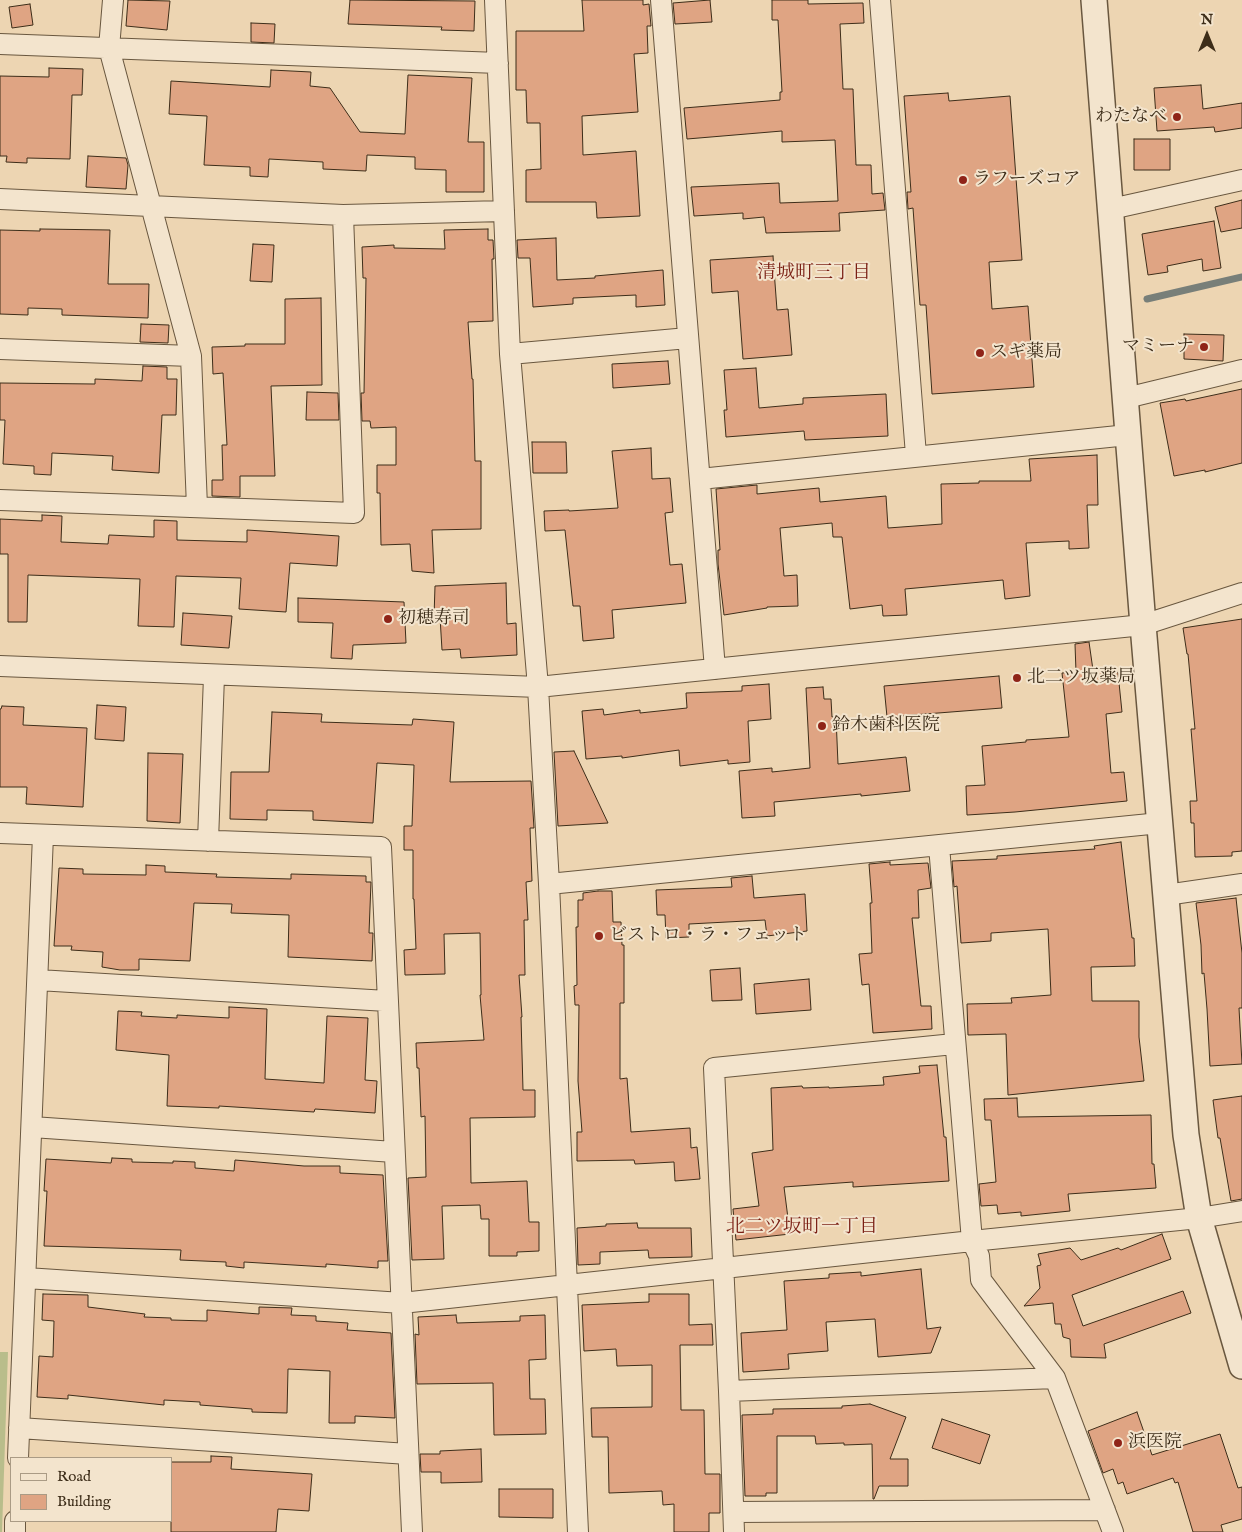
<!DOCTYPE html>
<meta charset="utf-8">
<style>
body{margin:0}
#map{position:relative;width:1242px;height:1532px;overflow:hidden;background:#edd5b2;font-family:"IM FELL English",serif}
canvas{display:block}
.legend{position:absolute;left:10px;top:1457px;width:162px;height:65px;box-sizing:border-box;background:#f3e4cd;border:1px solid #aa9b85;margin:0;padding:6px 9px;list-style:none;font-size:15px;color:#3d2d19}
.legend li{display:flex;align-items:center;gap:10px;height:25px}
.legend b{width:25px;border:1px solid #aa9b85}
.north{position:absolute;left:1182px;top:10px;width:50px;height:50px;-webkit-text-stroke:4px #f3e4cd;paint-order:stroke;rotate:0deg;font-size:14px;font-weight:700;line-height:20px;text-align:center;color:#3d2d19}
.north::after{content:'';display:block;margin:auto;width:18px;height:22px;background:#3d2d19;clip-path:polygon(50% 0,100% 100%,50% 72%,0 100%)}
</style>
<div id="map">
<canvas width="1242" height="1532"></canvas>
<ul class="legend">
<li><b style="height:6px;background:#f3e4cd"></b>Road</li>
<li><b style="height:14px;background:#dfa483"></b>Building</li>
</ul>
<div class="north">N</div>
</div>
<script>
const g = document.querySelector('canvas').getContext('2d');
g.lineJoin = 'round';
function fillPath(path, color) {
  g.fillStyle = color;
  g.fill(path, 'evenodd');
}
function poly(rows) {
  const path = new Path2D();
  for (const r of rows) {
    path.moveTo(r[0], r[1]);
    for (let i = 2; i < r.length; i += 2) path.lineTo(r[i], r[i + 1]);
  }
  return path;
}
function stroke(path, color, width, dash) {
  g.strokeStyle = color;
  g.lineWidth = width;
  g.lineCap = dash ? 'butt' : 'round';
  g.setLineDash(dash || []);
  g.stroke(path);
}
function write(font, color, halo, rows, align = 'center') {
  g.font = font + ' "IM FELL English","Noto Serif JP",serif';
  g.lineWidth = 4;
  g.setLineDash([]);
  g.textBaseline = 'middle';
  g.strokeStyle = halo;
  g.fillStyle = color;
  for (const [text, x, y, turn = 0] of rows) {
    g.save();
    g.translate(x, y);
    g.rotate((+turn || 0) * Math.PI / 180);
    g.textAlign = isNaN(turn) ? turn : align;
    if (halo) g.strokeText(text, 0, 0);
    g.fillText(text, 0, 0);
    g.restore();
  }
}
const green = poly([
 [0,1352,8,1352,2,1532,0,1532]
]);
const stream = poly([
 [1147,299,1242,277]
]);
const building = poly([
 [128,0,170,1,167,30,126,26,128,0],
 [350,0,475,1,474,31,441,30,442,27,348,24,350,0],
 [582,0,643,0,643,5,649,4,651,26,647,26,648,53,634,54,638,112,582,116,583,155,636,151,640,216,597,218,596,202,526,202,526,170,541,169,540,123,527,123,526,90,516,90,516,31,584,31,582,0],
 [710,0,712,22,675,24,673,3,710,0],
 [772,0,808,0,808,4,863,3,864,23,840,24,843,89,853,89,856,165,871,165,872,194,883,193,885,210,839,213,840,231,766,233,764,217,743,219,743,213,694,216,691,187,779,183,780,203,838,201,835,140,782,142,782,131,687,139,684,108,780,100,780,92,782,92,778,20,772,20,772,0],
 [30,4,33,25,12,28,9,7,30,4],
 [251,23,275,24,274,43,251,42,251,23],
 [49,68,83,69,82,95,72,95,70,159,27,158,27,163,6,162,7,156,0,156,0,76,49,77,49,68],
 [271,70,311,72,310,86,330,88,360,132,405,134,408,75,472,78,468,142,484,142,484,192,446,192,446,170,415,169,415,157,367,155,366,171,323,169,323,162,269,159,268,177,250,176,250,167,204,165,207,116,169,114,171,81,270,87,271,70],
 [1201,85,1203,109,1242,103,1242,128,1215,132,1214,127,1157,131,1154,88,1201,85],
 [948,93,949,101,1010,96,1022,260,989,262,992,309,1028,306,1034,387,932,394,926,305,920,305,913,208,908,209,907,192,911,192,904,96,948,93],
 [1134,139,1170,139,1170,170,1134,170,1134,139],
 [88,156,126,158,128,165,126,189,86,187,88,156],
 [1242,200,1242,228,1221,232,1215,207,1242,200],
 [1214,221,1221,268,1203,271,1202,259,1167,266,1168,272,1148,275,1142,234,1214,221],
 [40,229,110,230,108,284,149,284,148,318,62,315,62,309,28,308,28,315,0,314,0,230,40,231,40,229],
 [488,229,488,240,493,240,494,259,492,259,493,321,468,322,472,379,473,379,475,461,481,461,481,529,432,530,434,573,412,571,410,544,381,545,380,493,377,493,377,465,396,465,396,427,371,428,370,421,362,421,361,393,364,393,366,278,363,278,362,247,394,245,394,248,445,249,444,230,488,229],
 [556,238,557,280,595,278,595,276,663,270,665,305,636,307,636,295,573,298,573,304,533,307,530,258,518,258,517,240,556,238],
 [253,244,274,245,272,282,250,281,253,244],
 [773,256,777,310,788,309,792,355,743,359,738,291,712,293,710,260,773,256],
 [321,298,322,385,271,386,275,476,240,476,240,497,212,496,212,480,223,480,222,445,227,445,223,373,213,374,212,347,245,346,245,344,285,344,285,299,321,298],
 [141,324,169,325,168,343,140,342,141,324],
 [1184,334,1224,335,1223,361,1184,359,1184,334],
 [668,361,670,384,613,388,612,364,668,361],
 [143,366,167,367,167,379,177,379,176,415,162,415,159,473,112,470,113,456,52,453,51,475,34,474,34,466,3,464,5,420,0,420,0,383,95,384,95,379,142,381,143,366],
 [756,368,759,408,803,404,803,398,886,394,888,436,805,440,804,431,726,437,724,410,727,410,724,370,756,368],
 [1242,389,1242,463,1205,472,1205,470,1174,476,1160,403,1185,399,1186,401,1242,389],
 [307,392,338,393,339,420,306,420,307,392],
 [532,442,566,442,567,473,533,473,532,442],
 [651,448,652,479,670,478,673,512,665,513,670,565,682,564,686,603,612,610,614,638,583,641,580,606,573,606,565,530,545,531,544,511,569,510,569,511,618,508,612,451,651,448],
 [1097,455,1098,505,1087,505,1089,548,1069,549,1069,541,1026,543,1030,596,1005,599,1003,580,905,589,907,615,883,616,882,605,850,609,842,537,833,537,832,523,780,528,784,576,797,575,798,606,767,607,767,608,724,615,718,564,718,550,720,550,716,489,757,485,757,494,819,488,820,502,886,496,888,528,942,524,941,484,979,483,979,481,1031,481,1029,459,1097,455],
 [42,515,62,516,61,542,108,544,109,535,154,537,154,520,177,521,177,540,247,542,247,530,339,536,337,566,290,563,286,612,239,609,241,578,176,576,174,627,138,626,140,579,28,575,27,622,8,622,8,554,0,554,0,519,42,521,42,515],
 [506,583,507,624,516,623,517,655,461,658,460,649,442,650,440,617,434,617,435,586,506,583],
 [298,598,404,602,406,643,353,645,352,659,331,658,333,623,298,622,298,598],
 [183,613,232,616,229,648,181,645,183,613],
 [1242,619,1242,851,1232,852,1232,856,1195,857,1194,823,1191,823,1190,801,1197,801,1191,729,1195,729,1188,654,1187,654,1183,628,1242,619],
 [1089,642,1093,670,1113,667,1118,673,1122,712,1106,714,1111,773,1124,772,1127,801,1015,812,967,815,966,786,985,785,982,746,1026,742,1026,740,1069,737,1062,673,1076,672,1075,644,1089,642],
 [999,676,1002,708,887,717,884,686,999,676],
 [769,684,771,719,748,721,750,762,728,764,728,760,680,766,679,750,622,758,622,756,586,759,582,711,603,709,604,715,640,710,640,713,687,708,686,693,742,691,742,686,769,684],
 [823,687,824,699,831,699,832,717,836,717,838,764,906,757,910,791,861,796,861,794,774,802,775,816,742,818,739,771,772,768,772,772,810,768,806,688,823,687],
 [97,705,126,707,124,741,95,739,97,705],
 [2,706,24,707,23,725,87,728,83,807,26,804,27,787,0,787,0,709,1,709,2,706],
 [272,712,322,714,321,722,412,725,413,719,454,722,450,782,531,781,534,828,530,828,532,881,526,882,528,920,524,920,525,975,519,975,522,1017,521,1017,523,1090,535,1090,535,1117,470,1118,471,1183,527,1181,529,1222,539,1222,539,1251,517,1252,517,1256,489,1256,489,1219,481,1219,480,1205,442,1206,444,1259,412,1260,408,1178,426,1177,425,1116,421,1117,419,1068,417,1068,416,1043,484,1040,480,995,481,995,480,933,444,934,445,974,405,975,404,950,416,949,414,899,413,899,413,850,404,850,404,826,412,826,414,765,377,763,373,823,313,820,313,811,267,810,267,820,230,819,231,772,269,772,272,712],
 [574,751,608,823,558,826,554,752,574,751],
 [148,753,183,754,180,823,147,821,148,753],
 [1121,842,1132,938,1134,938,1135,966,1091,967,1092,1001,1139,1001,1139,1037,1144,1081,1008,1095,1006,1034,968,1035,967,1004,1012,1003,1011,998,1051,995,1048,929,991,933,991,941,961,943,957,886,954,887,952,861,997,859,997,856,1095,849,1094,846,1121,842],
 [890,862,890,865,928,863,931,888,918,890,919,918,912,918,921,1006,931,1006,932,1029,873,1033,869,984,862,985,859,954,872,953,870,903,872,903,869,864,890,862],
 [146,865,165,866,165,872,217,874,216,877,291,879,291,874,366,876,366,882,371,882,369,933,373,933,372,961,288,957,289,915,231,913,232,904,194,903,190,961,139,959,139,970,120,970,102,967,103,952,71,950,72,946,54,946,59,868,83,869,83,874,146,875,146,865],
 [752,876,754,898,805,894,807,931,767,936,765,920,689,924,689,937,666,938,665,915,657,915,656,890,732,887,731,878,752,876],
 [598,891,612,891,613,922,621,922,622,945,624,945,624,1003,620,1003,620,1079,627,1078,631,1132,690,1128,691,1148,697,1147,700,1179,675,1181,674,1162,635,1164,634,1160,577,1161,577,1132,582,1132,578,1081,579,1005,575,1005,574,986,577,985,576,927,578,927,578,900,583,900,583,893,598,891],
 [1236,898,1242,953,1242,1008,1239,1008,1242,1064,1210,1066,1207,1009,1204,973,1202,974,1201,945,1196,903,1236,898],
 [740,968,742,1000,712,1001,710,970,740,968],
 [809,979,811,1010,756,1014,754,984,809,979],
 [229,1007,267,1009,265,1079,324,1083,327,1016,368,1018,365,1080,377,1081,375,1113,315,1109,314,1112,219,1106,219,1108,167,1106,169,1055,116,1050,118,1011,142,1012,141,1016,177,1018,177,1015,229,1018,229,1007],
 [937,1065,944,1137,946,1137,949,1181,853,1187,853,1182,784,1187,790,1234,736,1240,733,1209,759,1206,752,1153,773,1150,771,1088,802,1086,803,1088,829,1087,829,1088,884,1085,883,1077,920,1073,919,1066,937,1065],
 [1242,1096,1242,1199,1231,1201,1220,1138,1218,1138,1213,1100,1242,1096],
 [1017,1098,1018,1117,1151,1115,1152,1164,1154,1164,1156,1188,1068,1194,1070,1211,1021,1216,1021,1212,998,1214,997,1205,981,1206,979,1184,996,1182,991,1120,985,1120,984,1099,1017,1098],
 [112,1158,132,1159,132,1162,173,1163,173,1161,195,1162,195,1168,234,1171,235,1160,304,1166,340,1166,340,1173,383,1175,388,1261,378,1261,378,1268,326,1264,326,1267,244,1262,244,1268,226,1266,226,1262,180,1260,181,1250,44,1246,47,1191,44,1191,46,1159,111,1163,112,1158],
 [637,1223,638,1228,691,1228,692,1257,649,1258,648,1250,600,1252,600,1264,578,1265,577,1228,606,1226,606,1224,637,1223],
 [1162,1234,1171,1259,1072,1295,1083,1326,1183,1291,1191,1313,1104,1344,1106,1358,1071,1357,1070,1339,1063,1337,1061,1324,1055,1324,1053,1303,1024,1306,1040,1288,1037,1266,1041,1265,1038,1254,1070,1248,1081,1260,1118,1248,1121,1250,1162,1234],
 [921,1269,927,1329,941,1327,931,1353,878,1357,875,1319,826,1322,828,1351,788,1354,789,1369,743,1372,741,1333,787,1330,784,1281,829,1278,829,1274,861,1272,861,1276,921,1269],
 [43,1294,88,1295,88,1307,145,1314,144,1317,171,1318,171,1320,207,1321,207,1310,259,1314,259,1307,292,1308,291,1315,316,1316,316,1321,348,1323,347,1330,391,1333,395,1418,355,1416,355,1423,329,1423,330,1371,288,1369,287,1413,252,1412,252,1409,200,1405,200,1402,164,1400,164,1405,68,1395,68,1399,37,1397,39,1356,53,1357,54,1321,42,1320,43,1294],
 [649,1294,689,1294,689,1325,712,1324,713,1345,680,1345,681,1410,704,1410,705,1474,720,1474,720,1513,709,1513,709,1532,674,1532,674,1504,663,1505,662,1491,609,1493,608,1437,592,1437,591,1408,652,1407,652,1365,617,1366,616,1349,584,1351,582,1305,649,1302,649,1294],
 [456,1315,457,1323,520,1321,520,1316,545,1315,546,1359,529,1360,530,1399,545,1399,546,1434,494,1435,493,1383,417,1384,415,1334,419,1335,418,1317,456,1315],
 [870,1404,906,1417,890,1459,908,1459,908,1486,879,1486,874,1499,873,1499,872,1444,844,1445,844,1443,816,1444,815,1436,777,1436,777,1493,766,1493,766,1496,745,1496,742,1415,773,1414,773,1409,842,1408,842,1406,870,1404],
 [1137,1412,1152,1455,1220,1434,1238,1488,1242,1487,1242,1519,1221,1525,1223,1532,1193,1532,1178,1482,1175,1483,1173,1478,1127,1494,1123,1482,1118,1484,1113,1469,1103,1473,1088,1431,1137,1412],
 [942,1419,990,1435,980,1464,932,1448,942,1419],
 [481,1449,482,1482,441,1483,441,1472,421,1472,420,1454,440,1454,440,1451,481,1449],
 [211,1456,232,1457,231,1469,312,1474,309,1511,278,1509,276,1532,171,1532,171,1462,211,1462,211,1456],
 [499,1489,553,1489,553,1518,499,1517,499,1489]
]);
const minor = poly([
 [113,0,109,48,191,356,197,507],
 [495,0,510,354,538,687,549,884,578,1532],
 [661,0,715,669],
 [880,0,916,455],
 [0,44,498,63],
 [0,199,343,215,504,211],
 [1111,209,1242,180],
 [0,349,191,356],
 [510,354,688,338],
 [1126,398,1242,370],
 [700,479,1128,435],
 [0,500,354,513,343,215],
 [0,666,538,687,1143,625,1242,593],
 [0,833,381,847,412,1532],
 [208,841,214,676],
 [939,846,972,1241,979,1256,981,1280,1055,1378,1113,1532],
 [549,884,1160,823],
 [1166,895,1242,884],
 [38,980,387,1001],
 [32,1127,394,1152],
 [26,1278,402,1303,972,1241,1199,1218,1242,1211],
 [729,1391,1055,1378],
 [19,1428,408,1454],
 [18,1458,43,835],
 [734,1512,1105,1510],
 [15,1532,15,1521],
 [734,1532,729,1391,714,1068,954,1044]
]);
const tertiary = poly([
 [1094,0,1143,625,1186,1135,1199,1218,1242,1366]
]);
const markers = [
 [1177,117,5,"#8f2418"],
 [963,180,5,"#8f2418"],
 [1204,347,5,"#8f2418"],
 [980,353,5,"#8f2418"],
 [388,619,5,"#8f2418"],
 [1017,678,5,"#8f2418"],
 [822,726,5,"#8f2418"],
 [599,936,5,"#8f2418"],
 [1118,1443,5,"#8f2418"]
];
const poiNames = [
 ["わたなべ",1167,117,"right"],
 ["ラフーズコア",973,180],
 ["マミーナ",1194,347,"right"],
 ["スギ薬局",990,353],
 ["初穂寿司",398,619],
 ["北二ツ坂薬局",1027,678],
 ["鈴木歯科医院",832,726],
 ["ビストロ・ラ・フェット",609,936],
 ["浜医院",1128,1443]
];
const neighbourhoodNames = [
 ["清城町三丁目",814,274],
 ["北二ツ坂町一丁目",802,1228]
];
fillPath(green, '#b9bd8b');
stroke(stream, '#787f79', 7);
fillPath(building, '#dfa483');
stroke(building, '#3d2d19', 1);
stroke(minor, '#69573f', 22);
stroke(tertiary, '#69573f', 28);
stroke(minor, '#f3e4cd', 20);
stroke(tertiary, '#f3e4cd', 25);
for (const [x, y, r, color] of markers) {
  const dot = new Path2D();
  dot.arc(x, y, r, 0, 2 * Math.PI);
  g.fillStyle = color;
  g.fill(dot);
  stroke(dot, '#f3e4cd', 2);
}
write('18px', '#3d2d19', '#f3e4cd', poiNames, 'left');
write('19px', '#7a1f14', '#f3e4cd', neighbourhoodNames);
</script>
